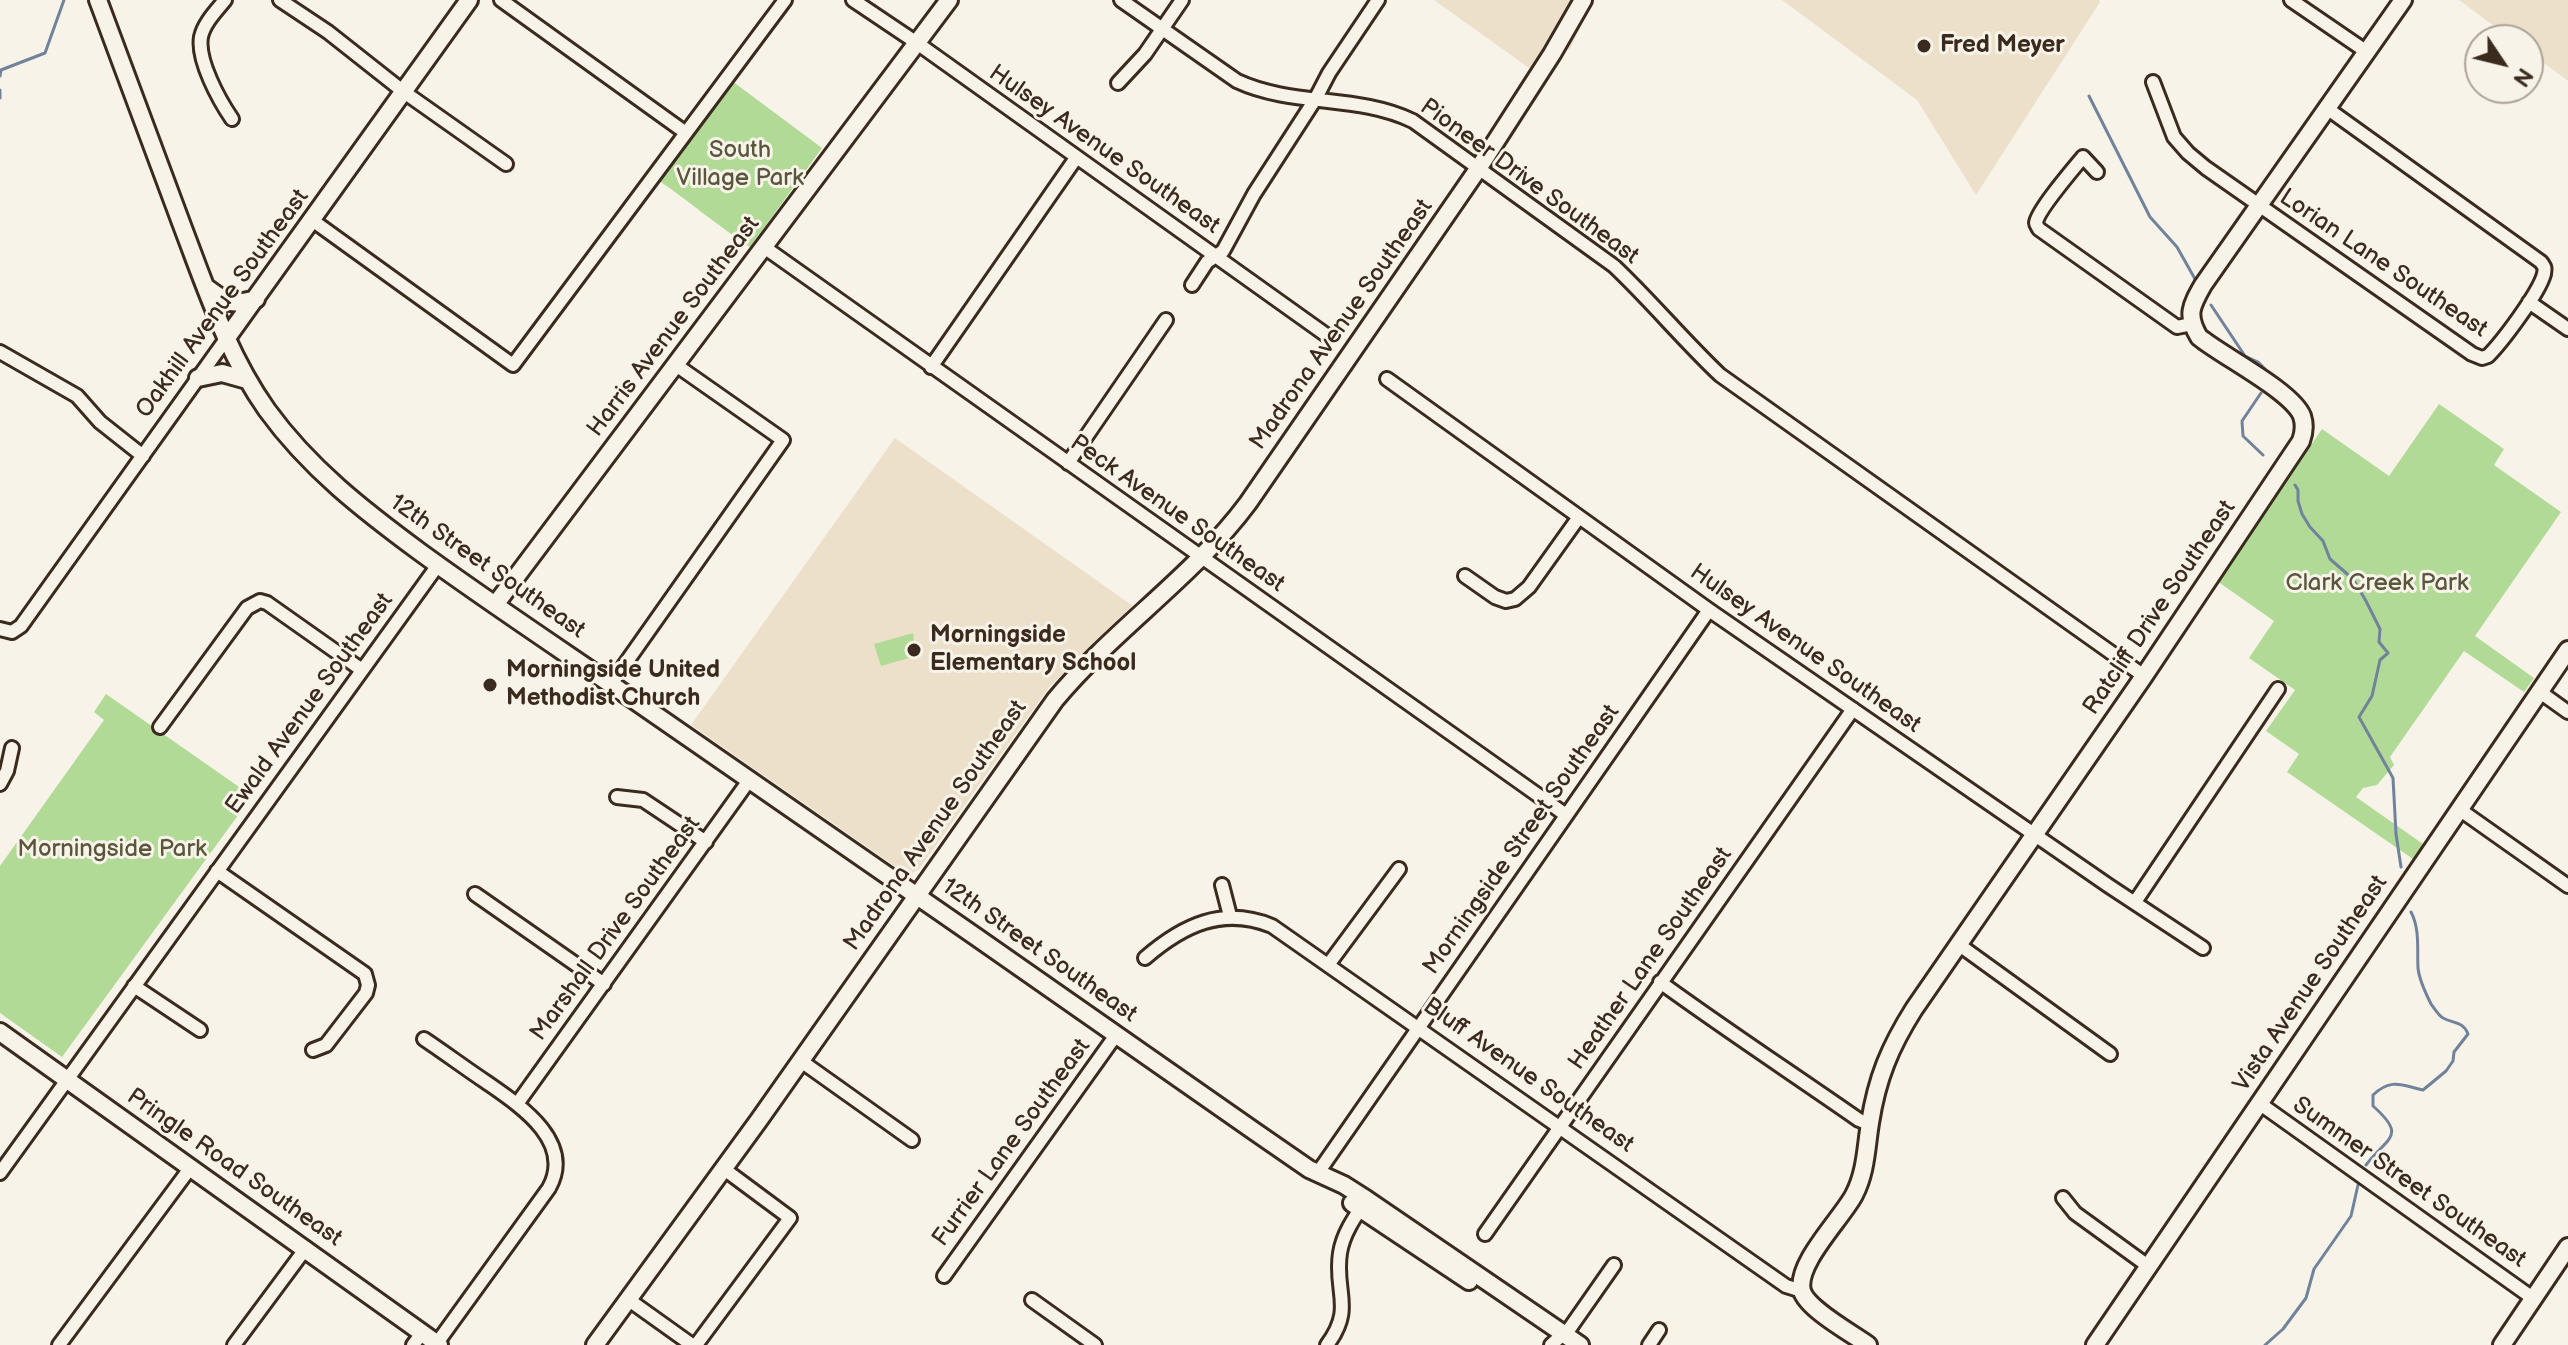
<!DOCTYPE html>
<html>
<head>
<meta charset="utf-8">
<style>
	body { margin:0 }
	#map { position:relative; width:2568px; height:1345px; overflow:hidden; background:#f7f3e8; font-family:"Balsamiq Sans",sans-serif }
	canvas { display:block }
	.north { position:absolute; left:2464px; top:24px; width:80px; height:80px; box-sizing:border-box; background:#f7f3e8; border:2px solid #aca397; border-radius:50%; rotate:125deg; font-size:22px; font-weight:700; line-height:32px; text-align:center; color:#3b2a1e }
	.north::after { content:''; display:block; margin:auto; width:28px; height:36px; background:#3b2a1e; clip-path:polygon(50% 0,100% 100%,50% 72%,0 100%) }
</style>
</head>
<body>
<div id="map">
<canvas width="2568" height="1345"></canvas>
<div class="north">N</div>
</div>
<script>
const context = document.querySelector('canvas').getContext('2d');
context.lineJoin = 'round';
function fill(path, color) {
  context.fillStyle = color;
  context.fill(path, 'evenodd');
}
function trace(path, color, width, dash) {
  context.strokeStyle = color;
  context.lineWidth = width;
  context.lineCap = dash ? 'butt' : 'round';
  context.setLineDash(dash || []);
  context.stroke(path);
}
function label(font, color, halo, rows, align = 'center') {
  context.font = font + ' "Balsamiq Sans",sans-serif';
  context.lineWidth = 6;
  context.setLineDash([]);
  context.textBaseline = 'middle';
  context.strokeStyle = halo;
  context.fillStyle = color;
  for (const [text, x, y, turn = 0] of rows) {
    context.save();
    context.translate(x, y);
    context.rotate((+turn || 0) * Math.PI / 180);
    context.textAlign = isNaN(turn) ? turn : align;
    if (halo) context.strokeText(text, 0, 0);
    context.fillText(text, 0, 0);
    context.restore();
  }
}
fill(new Path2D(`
	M1434 0H1593L1570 49 1529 68Z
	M1782 0H2099L2100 2 1976 195 1917 100Z
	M2459 0H2568V81L2528 51V40H2513Z
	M895 438 1133 606 1050 686 919 869 911 874 902 871 691 725Z`), '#ece0cb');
fill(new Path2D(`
	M732 81 822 148 750 247C718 226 690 202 658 180Z
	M2439 404 2504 449 2494 465 2561 512 2475 636 2534 678 2524 692 2464 651 2390 757 2394 765 2377 785 2363 788 2356 797 2423 844 2413 859 2287 772 2299 754 2266 731 2295 690 2249 658 2274 621 2217 581 2277 495 2275 490 2290 469 2293 471 2322 429 2389 476Z
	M913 633 916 656 881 666 874 644Z
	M106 694 252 796 62 1057 0 1013V866L104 720 94 712Z`), '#b2da97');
trace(new Path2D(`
	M0 76 1 70 45 53 64 0
	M0 90V98
	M2089 96 2150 217 2177 247 2195 279
	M2211 305 2245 356 2258 362 2265 369
	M2261 393 2242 421 2243 436 2263 455
	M2295 485 2298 490V501L2302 514 2310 527 2323 541 2330 559 2353 579 2366 601 2380 629 2379 642 2388 653 2380 660 2372 696 2359 717 2393 778 2396 834 2401 867
	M2366 1165C2387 1137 2408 1137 2373 1106V1095C2391 1078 2401 1085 2423 1090L2446 1071 2453 1061 2454 1052 2468 1034C2463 1021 2454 1024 2443 1018 2439 1016 2434 1008 2431 1004 2426 994 2419 979 2418 968 2417 949 2420 929 2411 912
	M2265 1345 2283 1329 2306 1298 2314 1269 2351 1216 2358 1185`), '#70839a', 3);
const street = new Path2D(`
	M225 0C216 11 204 23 201 37 197 60 219 100 232 119
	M280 0 328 32 404 92 506 164
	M501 0 686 133
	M853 0 917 43 1329 337
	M1121 0 1237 81C1293 107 1357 94 1413 121L1614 266C1651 301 1683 340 1720 375L2144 676
	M2291 0 2367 52
	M2153 82 2174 137 2188 153 2206 168 2472 354 2482 358 2488 356C2502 342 2539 293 2544 274 2545 267 2545 268 2541 262L2328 109
	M1118 83 1145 54 1182 0
	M2097 172 2083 157C2074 168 2037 211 2036 223 2036 225 2038 227 2039 229L2177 327 2192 324
	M312 220 513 365 785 0
	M764 247 1566 815
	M1192 285 1207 262 1223 251 1254 194 1316 98 1329 73 1378 0
	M2529 302 2568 329
	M0 352 77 396 100 422 143 456
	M931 367 1076 158
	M1387 379 1709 610 2109 886 2203 948
	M1068 463 1166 320
	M1465 576 1495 597 1506 601 1515 599 1529 587 1579 517
	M0 629 12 632 21 626 226 339
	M611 684 783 440 676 365
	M2540 692 2568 712
	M160 727 247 608 260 601 267 603 362 670
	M0 784 7 771 12 748
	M617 797 643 800 706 842
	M2459 809 2568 886
	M217 871 365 974 368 985 366 993 326 1045 313 1050
	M1222 885 1230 916
	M475 894 604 984
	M2135 902 2278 689
	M1958 944 2110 1054
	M1145 958C1183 925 1223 906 1272 926L1786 1286 1802 1291
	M1328 965 1399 869
	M1660 982C1726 1030 1793 1074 1859 1120L1869 1124
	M134 986 200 1030
	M424 1039C445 1053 465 1068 486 1082 519 1105 575 1141 549 1188L437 1343
	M801 1061 912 1140
	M2259 1103 2534 1299
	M517 1104 750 779
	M0 1173 438 565
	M1317 1174 1709 610
	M2063 1198 2075 1213 2148 1266
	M1485 1234 1853 709
	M944 1276 1116 1035
	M629 1300 692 1345
	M1032 1300 1095 1345
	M59 1345 191 1167
	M234 1345 306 1248
	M413 1345 422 1333
	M696 1345 790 1218 724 1169
	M1327 1345C1355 1308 1334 1292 1340 1253 1343 1234 1354 1218 1365 1202
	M1551 1345 1570 1328 1614 1265
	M1649 1345 1659 1330`);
const secondary = new Path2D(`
	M98 0C126 76 155 152 183 228 207 291 228 355 267 410 309 468 363 510 420 552 490 603 563 651 634 700 841 842 1048 987 1254 1131L1309 1169 1344 1185 1366 1199 1580 1345
	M207 288C227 303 231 306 256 299
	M226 339 469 0
	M198 378 222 373 247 380
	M495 605 949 0
	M0 1032 439 1345
	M1352 1203 1469 1281
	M595 1345 759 1120 1055 700C1114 629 1193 577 1248 503L1478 169 1552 54 1583 0
	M1868 1345C1853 1334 1807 1309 1802 1291 1795 1264 1842 1218 1854 1195 1866 1172 1866 1148 1870 1123 1877 1078 1890 1047 1914 1009L2144 676 2301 441C2304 433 2305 425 2302 416 2292 391 2222 356 2199 337 2186 315 2191 306 2203 285L2403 0
	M2095 1345 2568 650
	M2502 1345 2568 1247`);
trace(street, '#3b2a1e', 18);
trace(secondary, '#3b2a1e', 22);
trace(street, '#f7f3e8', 12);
trace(secondary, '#f7f3e8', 16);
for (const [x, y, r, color] of [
	[1924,46,8,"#3b2a1e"],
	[914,650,8,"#3b2a1e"],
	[490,685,8,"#3b2a1e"]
]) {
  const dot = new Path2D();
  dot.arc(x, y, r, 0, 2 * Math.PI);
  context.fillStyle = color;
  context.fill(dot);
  trace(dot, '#f7f3e8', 3);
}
label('bold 24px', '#3b2a1e', '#f7f3e8', [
	["Fred Meyer",1940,46],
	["Morningside",930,636],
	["Elementary School",930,664],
	["Morningside United",506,671],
	["Methodist Church",506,699]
], 'left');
label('24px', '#3b2a1e', '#f7f3e8', [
	["Hulsey Avenue Southeast",1104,150,35],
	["Pioneer Drive Southeast",1529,182,36],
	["Lorian Lane Southeast",2383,264,34],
	["Oakhill Avenue Southeast",223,304,-54],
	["Madrona Avenue Southeast",1342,325,-55],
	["Harris Avenue Southeast",674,327,-53],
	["Peck Avenue Southeast",1177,514,35],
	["12th Street Southeast",487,567,35],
	["Ratcliff Drive Southeast",2160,608,-56],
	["Hulsey Avenue Southeast",1805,649,35],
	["Ewald Avenue Southeast",310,704,-54],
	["Madrona Avenue Southeast",936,826,-55],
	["Morningside Street Southeast",1522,840,-55],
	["Marshall Drive Southeast",616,929,-54],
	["12th Street Southeast",1039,951,35],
	["Heather Lane Southeast",1651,959,-55],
	["Vista Avenue Southeast",2311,984,-56],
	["Bluff Avenue Southeast",1528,1076,35],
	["Furrier Lane Southeast",1012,1143,-54],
	["Pringle Road Southeast",234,1168,35],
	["Summer Street Southeast",2409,1183,35]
]);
label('24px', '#59563c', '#f7f3e8', [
	["South",740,151],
	["Village Park",740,179],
	["Clark Creek Park",2377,584],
	["Morningside Park",112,850]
]);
</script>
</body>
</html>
